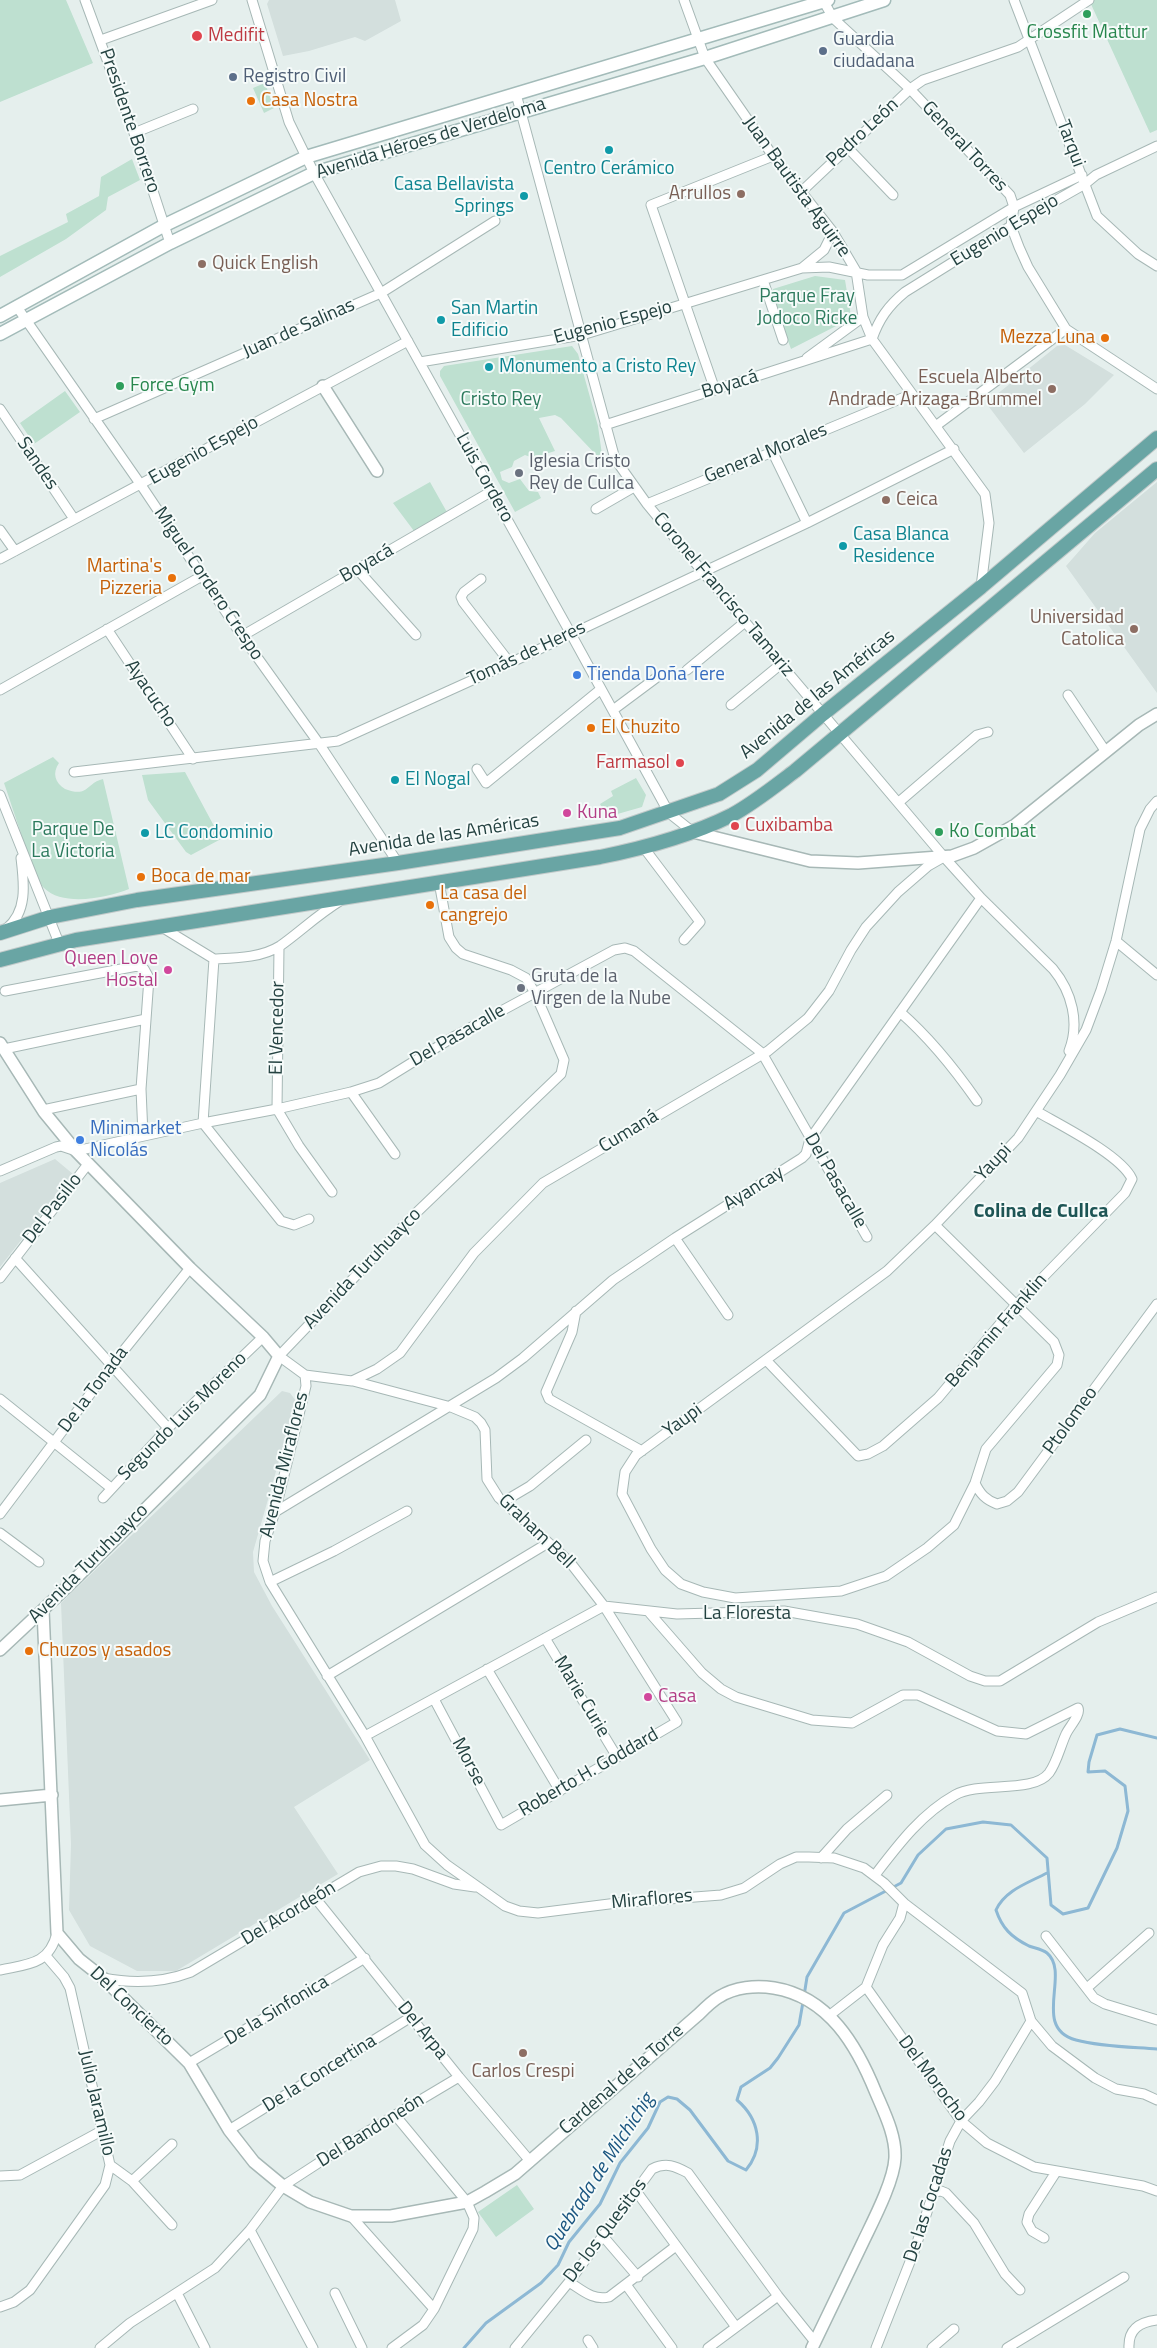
<!DOCTYPE html>
<html>
<head>
<meta charset="utf-8">
<style>
	body { margin:0 }
	canvas { display:block; background:#e5efed }
</style>
</head>
<body>
<canvas width="1157" height="2348"></canvas>
<script>
const context = document.querySelector('canvas').getContext('2d');
context.lineJoin = 'round';
function fill(path, color) {
  context.fillStyle = color;
  context.fill(path, 'evenodd');
}
function trace(path, color, width, dash) {
  context.strokeStyle = color;
  context.lineWidth = width;
  context.lineCap = dash ? 'butt' : 'round';
  context.setLineDash(dash || []);
  context.stroke(path);
}
function label(font, color, halo, rows, align = 'center') {
  context.font = font + ' "Titillium Web",sans-serif';
  context.lineWidth = 4;
  context.setLineDash([]);
  context.textBaseline = 'middle';
  context.strokeStyle = halo;
  context.fillStyle = color;
  for (const [text, x, y, turn = 0] of rows) {
    context.save();
    context.translate(x, y);
    context.rotate((+turn || 0) * Math.PI / 180);
    context.textAlign = isNaN(turn) ? turn : align;
    if (halo) context.strokeText(text, 0, 0);
    context.fillText(text, 0, 0);
    context.restore();
  }
}
fill(new Path2D(`
	M269 0H395L401 21 365 41 355 37 309 51 283 56 267 4Z
	M1065 345 1114 375 1085 404 1024 453 986 403 1057 346Z
	M1157 482V693L1066 566 1095 533Z
	M55 1159 73 1174 0 1267V1183Z
	M282 1391 290 1393 296 1401 253 1552 254 1572 272 1606 370 1760 294 1807 338 1874 176 1971H137L90 1946 69 1910 71 1844 61 1603Z`), '#d3dfdd');
fill(new Path2D(`
	M0 0H66L93 63 0 102Z
	M1093 0H1157V130L1150 133 1090 2Z
	M265 83 274 108 264 113 253 88Z
	M132 159 140 180 108 197 106 210 66 239 0 277V256L68 222 66 214 99 196 101 177Z
	M815 276 845 280 851 316 844 322 791 349 771 295 773 289Z
	M572 346 578 354 598 426 603 462 561 418 555 415 539 418 555 451 533 458 525 455 514 461 512 467 500 472 502 480 509 483 520 479 529 491 538 492 541 498 515 512 440 376V371L444 366Z
	M65 391 80 412 34 444 20 423Z
	M430 482 448 514 414 531 393 503Z
	M53 757 59 763C52 773 55 783 65 789 89 798 86 783 103 779L129 889C106 898 63 907 44 888 34 877 11 802 4 783Z
	M185 772 221 839 191 855 186 852 148 800 142 775Z
	M636 778 646 795 642 807 607 817 600 804 613 796 611 791Z
	M517 2185 534 2209 496 2237 478 2212Z`), '#bee0d0');
trace(new Path2D(`
	M1047 1873C1028 1883 1005 1890 996 1910 1002 1928 1011 1937 1029 1946 1034 1948 1042 1949 1047 1953 1071 1973 1031 2028 1076 2040 1102 2047 1131 2047 1157 2049
	M804 1996 807 1977 844 1913 901 1883 918 1855 946 1829 983 1822 1011 1825 1047 1858 1051 1905 1063 1914 1088 1908 1117 1848 1128 1811 1125 1786 1105 1771 1088 1772 1089 1762 1097 1735 1120 1729 1157 1738
	M464 2348 486 2323 541 2283 558 2265 569 2242 600 2204 620 2163 648 2128 660 2102 668 2097 677 2099 690 2110 728 2161 746 2170C765 2147 759 2119 737 2100L741 2087 770 2068 778 2058 799 2025 803 2002`), '#8db8d4', 3);
const minor = new Path2D(`
	M85 0 134 133 170 243
	M252 0 289 122 314 173 571 634 669 813 693 832
	M684 0 705 58 773 156 833 232 856 271 863 317 872 339 985 494 989 523 981 587
	M823 0 833 18 910 89 1010 195 1014 207 1011 226 1019 247 1028 267 1066 329 1157 389
	M1014 0 1097 216 1138 254 1157 266
	M101 40 212 0
	M516 94 615 459 647 504 702 571 944 857 981 898 1053 969C1072 992 1080 1023 1069 1051
	M134 133 193 109
	M848 148 893 195
	M801 192 910 89 923 80 1018 47 1089 0
	M802 268 829 267 868 275H902L1014 207 1082 175
	M763 280 783 340
	M17 307 141 485 242 636 320 745 398 863
	M807 358 863 317
	M420 362 582 335 802 268 824 250 833 232
	M715 390 651 205 773 156
	M0 409 74 519
	M94 419 381 293 495 221
	M605 425 872 339C879 319 888 306 905 292L1011 226 1085 184 1096 175 1157 146
	M937 425 1066 329
	M772 451 807 523
	M647 504 912 394
	M596 509 634 487
	M0 530 15 551
	M0 559 408 341
	M357 569 416 635
	M481 579 464 592 461 597 463 602 510 663
	M107 629 193 759
	M242 636 492 491
	M687 670 745 622
	M0 690 202 576
	M1068 695 1106 752
	M731 705 781 664
	M613 710 660 675
	M477 769 486 783 601 689
	M74 772 338 741 510 663 807 523 954 449
	M0 795 59 943
	M899 802 977 735 988 732
	M644 848 700 922 684 940
	M439 882 449 937 456 948 463 954 511 970 526 978 535 993 564 1060 561 1074 415 1214 279 1356 305 1375 306 1386 275 1512 265 1541 263 1561 270 1582 365 1736 425 1845 447 1865 505 1906 519 1911 538 1913 617 1903 721 1895 744 1888 780 1864 796 1857H809L834 1858 864 1868 884 1883 904 1903 900 1918 883 1945 866 1987 830 2015
	M160 926 214 959
	M6 929C28 912 24 883 21 858
	M1116 941 1157 975
	M279 947 277 1109 299 1146 332 1192
	M214 959 203 1123 281 1221 294 1225 309 1219
	M214 959C235 958 261 958 280 946 300 932 317 915 340 901
	M5 991 137 966 144 969 149 978 141 1089 143 1135
	M900 1012C931 1039 954 1068 977 1101
	M4 1049 146 1019
	M351 1092 395 1154
	M43 1110 141 1089
	M0 1171 56 1147 61 1146 76 1151 203 1123 277 1109 351 1092 379 1083 455 1036 614 950 625 948 634 951 762 1053 867 1237
	M935 1225 1054 1342 1059 1355 1057 1365 986 1449 975 1483 954 1525 927 1548 886 1576 841 1591 735 1598 703 1592 681 1584 665 1570 651 1549 622 1494 625 1472 636 1455 887 1271 935 1225 1018 1138 1060 1075 1086 1030 1101 990 1116 941 1140 829 1150 809 1157 801
	M675 1238 728 1315
	M15 1258 168 1428
	M0 1278 88 1164
	M576 1311 572 1332 546 1392 549 1399 642 1451
	M766 1360 858 1456 868 1454 883 1446 938 1398 1015 1306 1125 1193 1132 1179C1121 1155 1060 1125 1036 1111
	M305 1375 352 1381 377 1369 400 1353 474 1253 543 1183 768 1051 808 1018 829 991 851 950 866 927 898 892 928 866 942 858
	M353 1381 451 1407 475 1417 481 1423 485 1430 487 1479 499 1498 569 1561 604 1606 677 1722 501 1825 434 1699
	M0 1399 111 1488
	M975 1483C980 1494 986 1500 997 1504L1007 1501 1018 1492 1157 1304
	M103 1498 168 1428 263 1337
	M503 1502 530 1486 586 1440
	M275 1512 496 1378 523 1358 613 1280 675 1238 802 1158 806 1154 810 1139 981 898
	M0 1514 112 1365 190 1268
	M0 1533 39 1562
	M270 1582 334 1551 407 1511
	M648 1611 702 1673 721 1689 736 1697 812 1720 852 1723 903 1695H918L997 1731 1026 1734 1078 1708C1081 1715 1069 1727 1066 1734 1060 1747 1057 1762 1049 1773 1033 1794 979 1781 955 1795 921 1814 898 1845 875 1875
	M545 1638 617 1757
	M487 1669 560 1791
	M327 1676 548 1543
	M365 1736 604 1606 677 1614 784 1611 857 1624 908 1642 970 1676 985 1681H1000L1098 1622 1157 1597
	M821 1858 847 1829 887 1795
	M316 1899 459 2077 530 2161
	M904 1903 1022 1993 1031 2021 1052 2046 1095 2078 1116 2089 1144 2094 1157 2100
	M1046 1936 1094 1998 1105 2004 1157 2020
	M0 1970C28 1964 49 1965 57 1933
	M103 1978C134 1984 162 1983 191 1972L359 1872 381 1866H396L413 1869 454 1884 475 1887
	M866 1987 961 2121 987 2143 1034 2167 1143 2186 1157 2191
	M1087 1988 1149 1933
	M189 2063 365 1958
	M229 2130 411 2017
	M110 2165 132 2181 172 2225
	M0 2176 20 2175 103 2130
	M132 2181 172 2144
	M636 2191 736 2327
	M934 2192 941 2191 946 2193 974 2223 1005 2274 1020 2290
	M351 2216 434 2309
	M250 2230 313 2348
	M602 2235 638 2277
	M1044 2238 1032 2231 1027 2222 1029 2214 1056 2172
	M569 2282C582 2290 593 2301 609 2297L676 2246
	M627 2286 672 2348
	M177 2293 205 2348
	M335 2293 362 2348
	M0 2307 14 2302 30 2290 105 2185 110 2165 70 1988 64 1977 46 1956
	M588 2340 593 2348
	M100 2348 130 2323 215 2268 250 2230 283 2186 360 2136 459 2077
	M392 2348 423 2325 434 2309 473 2229 474 2218 467 2202 395 2115
	M515 2348 569 2282 652 2169C666 2162 675 2166 688 2173L778 2296 815 2342
	M708 2348 778 2296
	M876 2348 915 2249 950 2141 961 2121 979 2102 995 2081 1031 2021
	M932 2348 954 2329
	M1007 2348 1124 2277
	M1129 2348C1128 2329 1140 2322 1157 2320`);
const tertiary = new Path2D(`
	M323 386 377 471
	M693 832 810 861 858 863 952 856 974 848 1015 825 1139 725 1157 714
	M0 1043 44 1112 76 1151 190 1268 263 1337 279 1356 260 1395 66 1588 0 1650
	M43 1610 57 1933 79 1959 103 1978 189 2063 229 2130 254 2162 283 2186 310 2202 351 2216H391L467 2202 485 2192 515 2174 699 2014C705 2008 712 2001 719 1997 735 1987 756 1985 774 1988 829 1997 857 2046 876 2093 885 2114 896 2136 895 2158 894 2181 873 2221 863 2242 846 2278 829 2313 812 2348
	M0 1800 52 1795`);
const secondary = new Path2D(`
	M0 316 165 225 306 157 828 0
	M0 334 170 243 314 173 705 58 884 0`);
const primary = new Path2D(`
	M0 933 50 917 137 900 398 863 620 828 719 794 757 770 823 714 981 587 1157 438
	M0 960 76 940 600 857C645 848 690 836 732 815 754 803 775 786 795 771L1157 469`);
trace(minor, '#a7b8b6', 11);
trace(tertiary, '#a7b8b6', 14);
trace(secondary, '#a3bbb9', 15);
trace(primary, '#c2caca', 16);
trace(minor, '#fff', 9);
trace(tertiary, '#fff', 11);
trace(secondary, '#fff', 12);
trace(primary, '#69a5a4', 14);
for (const [x, y, r, color] of [
	[1087,14,5,"#2e9e5b"],
	[197,36,6,"#e0444e"],
	[823,51,5,"#5c6f8a"],
	[233,77,5,"#5c6f8a"],
	[251,101,5,"#e8710a"],
	[609,150,5,"#0f9aa8"],
	[741,194,5,"#8d6e63"],
	[524,196,5,"#0f9aa8"],
	[202,264,5,"#8d6e63"],
	[441,320,5,"#0f9aa8"],
	[1105,338,5,"#e8710a"],
	[489,367,5,"#0f9aa8"],
	[120,386,5,"#2e9e5b"],
	[1052,389,5,"#8d6e63"],
	[519,473,5,"#6b7280"],
	[886,500,5,"#8d6e63"],
	[843,546,5,"#0f9aa8"],
	[172,578,5,"#e8710a"],
	[1134,629,5,"#8d6e63"],
	[577,675,5,"#3f7fe0"],
	[591,728,5,"#e8710a"],
	[680,763,5,"#e0444e"],
	[395,780,5,"#0f9aa8"],
	[567,813,5,"#d1479c"],
	[735,826,5,"#e0444e"],
	[939,832,5,"#2e9e5b"],
	[145,833,5,"#0f9aa8"],
	[141,877,5,"#e8710a"],
	[430,905,5,"#e8710a"],
	[168,970,5,"#d1479c"],
	[521,988,5,"#6b7280"],
	[80,1140,5,"#3f7fe0"],
	[29,1651,5,"#e8710a"],
	[648,1697,5,"#d1479c"],
	[523,2053,5,"#8d6e63"]
]) {
  const dot = new Path2D();
  dot.arc(x, y, r, 0, 2 * Math.PI);
  context.fillStyle = color;
  context.fill(dot);
  trace(dot, '#f6fbfa', 2);
}
label('19px', '#27864d', '#f6fbfa', [
	["Crossfit Mattur",1087,33,"center"],
	["Force Gym",130,386],
	["Ko Combat",949,832]
], 'left');
label('19px', '#be3a42', '#f6fbfa', [
	["Medifit",208,36],
	["Farmasol",670,763,"right"],
	["Cuxibamba",745,826]
], 'left');
label('19px', '#4e5e75', '#f6fbfa', [
	["Guardia",833,40],
	["ciudadana",833,62],
	["Registro Civil",243,77]
], 'left');
label('19px', '#c56008', '#f6fbfa', [
	["Casa Nostra",261,101],
	["Mezza Luna",1095,338,"right"],
	["Martina's",162,567,"right"],
	["Pizzeria",162,589,"right"],
	["El Chuzito",601,728],
	["Boca de mar",151,877],
	["La casa del",440,894],
	["cangrejo",440,916],
	["Chuzos y asados",39,1651]
], 'left');
label('19px', '#244241', '#f6fbfa', [
	["Presidente Borrero",129,121,71],
	["Pedro León",863,133,-43],
	["Avenida Héroes de Verdeloma",431,139,-17],
	["Tarqui",1070,144,69],
	["General Torres",964,147,47],
	["Juan Bautista Aguirre",796,187,54],
	["Eugenio Espejo",1005,231,-31],
	["Eugenio Espejo",613,323,-15],
	["Juan de Salinas",299,329,-24],
	["Boyacá",730,385,-17],
	["Eugenio Espejo",204,451,-29],
	["General Morales",766,454,-22],
	["Sandes",37,464,56],
	["Luis Cordero",484,478,61],
	["Boyacá",367,564,-30],
	["Miguel Cordero Crespo",208,584,56],
	["Coronel Francisco Tamariz",723,595,50],
	["Tomás de Heres",527,654,-25],
	["Ayacucho",150,694,56],
	["Avenida de las Américas",818,695,-39],
	["Avenida de las Américas",444,836,-9],
	["El Vencedor",278,1028,-89],
	["Del Pasacalle",458,1036,-30],
	["Cumaná",629,1132,-31],
	["Yaupi",994,1163,-46],
	["Del Pasacalle",835,1181,60],
	["Ayancay",754,1189,-32],
	["Del Pasillo",53,1209,-52],
	["Avenida Turuhuayco",363,1269,-46],
	["Benjamin Franklin",997,1331,-49],
	["De la Tonada",94,1390,-53],
	["Segundo Luis Moreno",183,1417,-45],
	["Yaupi",683,1421,-36],
	["Ptolomeo",1071,1421,-54],
	["Avenida Miraflores",285,1465,-76],
	["Graham Bell",536,1532,44],
	["Avenida Turuhuayco",89,1564,-45],
	["La Floresta",747,1614],
	["Marie Curie",581,1697,59],
	["Morse",468,1762,62],
	["Roberto H. Goddard",589,1773,-30],
	["Miraflores",652,1900,-5],
	["Del Acordeón",289,1914,-31],
	["Del Concierto",131,2007,43],
	["De la Sinfonica",277,2011,-31],
	["Del Arpa",422,2031,51],
	["De la Concertina",320,2074,-32],
	["Del Morocho",932,2079,53],
	["Cardenal de la Torre",622,2080,-41],
	["Julio Jaramillo",96,2103,77],
	["Del Bandoneón",371,2131,-32],
	["De las Cocadas",929,2205,-72],
	["De los Quesitos",606,2231,-53]
]);
label('19px', '#0d838f', '#f6fbfa', [
	["Centro Cerámico",609,169,"center"],
	["Casa Bellavista",514,185,"right"],
	["Springs",514,207,"right"],
	["San Martin",451,309],
	["Edificio",451,331],
	["Monumento a Cristo Rey",499,367],
	["Casa Blanca",853,535],
	["Residence",853,557],
	["El Nogal",405,780],
	["LC Condominio",155,833]
], 'left');
label('19px', '#785e54', '#f6fbfa', [
	["Arrullos",731,194],
	["Quick English",212,264,"left"],
	["Escuela Alberto",1042,378],
	["Andrade Arizaga-Brummel",1042,400],
	["Ceica",896,500,"left"],
	["Universidad",1124,618],
	["Catolica",1124,640],
	["Carlos Crespi",523,2072,"center"]
], 'right');
label('19px', '#2c7a5d', '#f6fbfa', [
	["Parque Fray",807,297],
	["Jodoco Ricke",807,319],
	["Cristo Rey",501,400],
	["Parque De",73,830],
	["La Victoria",73,852]
]);
label('19px', '#5b616d', '#f6fbfa', [
	["Iglesia Cristo",529,462],
	["Rey de Cullca",529,484],
	["Gruta de la",531,977],
	["Virgen de la Nube",531,999]
], 'left');
label('19px', '#366cbe', '#f6fbfa', [
	["Tienda Doña Tere",587,675],
	["Minimarket",90,1129],
	["Nicolás",90,1151]
], 'left');
label('19px', '#b23c85', '#f6fbfa', [
	["Kuna",577,813],
	["Queen Love",158,959,"right"],
	["Hostal",158,981,"right"],
	["Casa",658,1697]
], 'left');
label('bold 20px', '#1e5555', '#f6fbfa', [
	["Colina de Cullca",1041,1212]
]);
label('italic 20px', '#1b5680', '#f6fbfa', [
	["Quebrada de Milchichig",600,2173,-57]
]);
</script>
</body>
</html>
